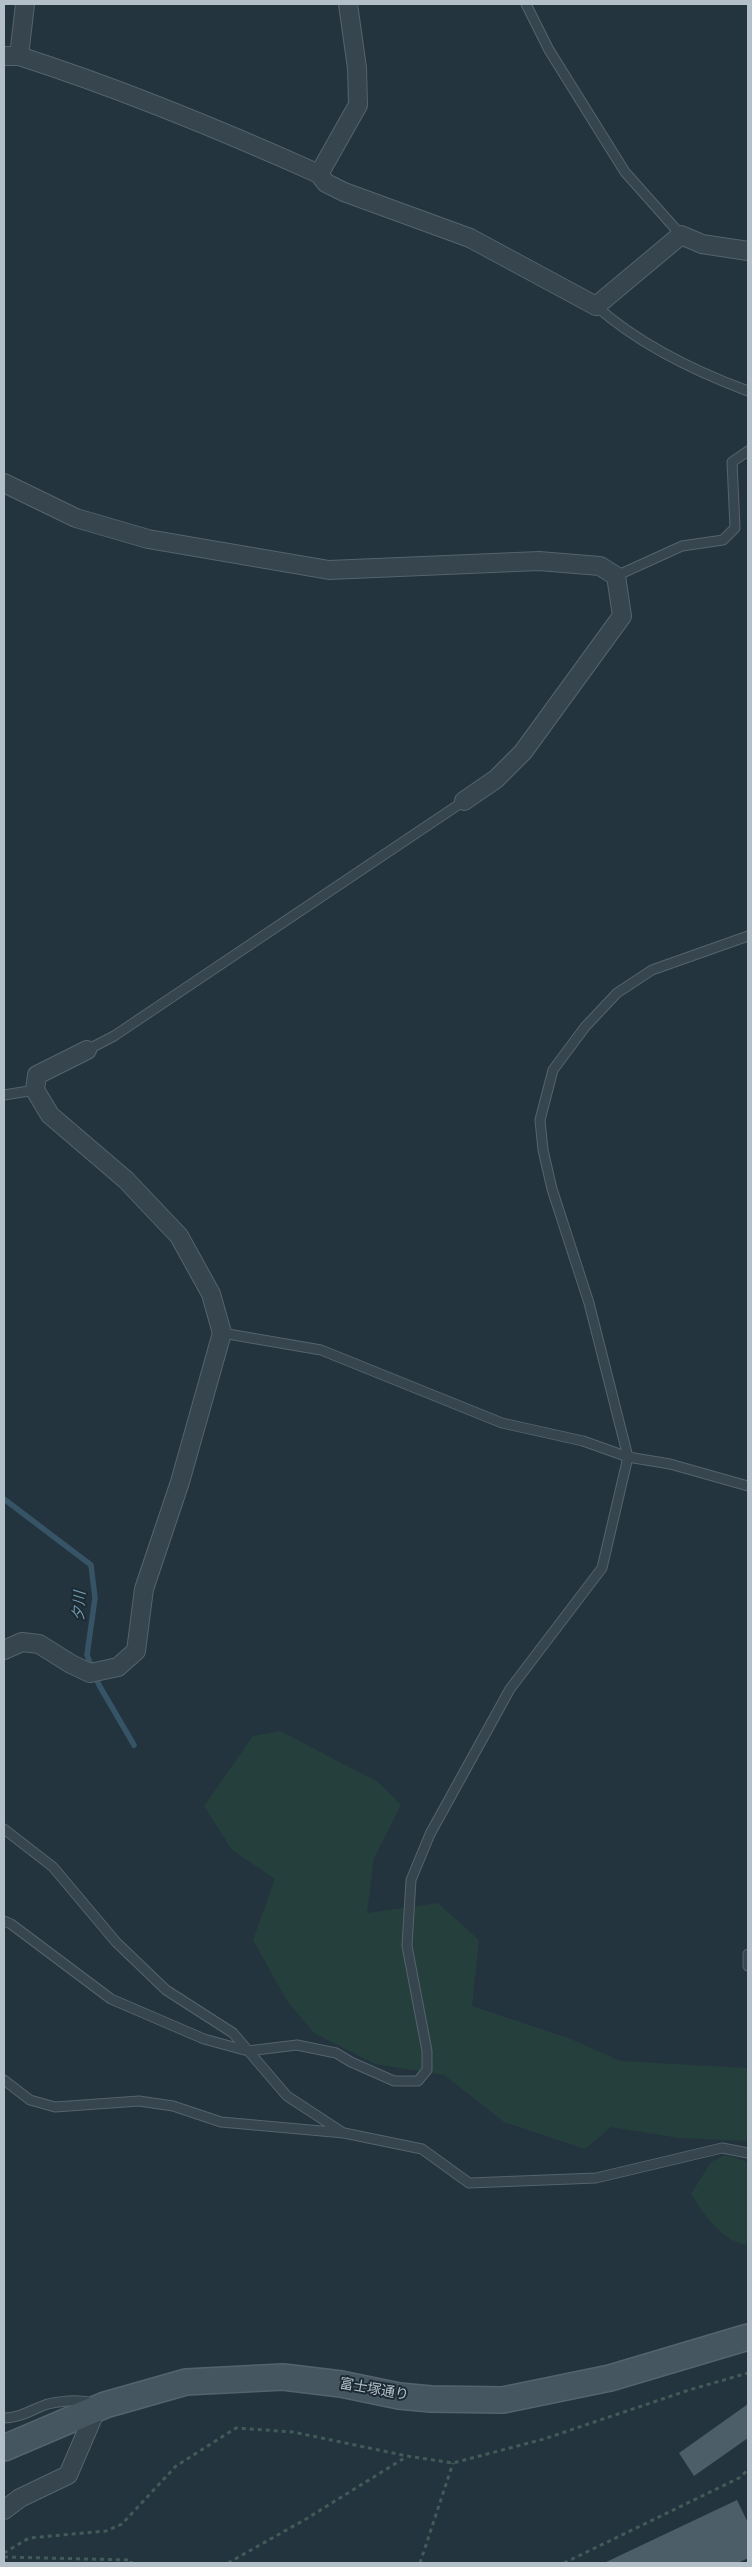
<!DOCTYPE html>
<html>
<head>
<meta charset="utf-8">
<style>
	body { margin:0 }
	#map { position:relative; width:752px; height:2567px; overflow:hidden; background:#23343e; font-family:Signika,sans-serif }
	canvas { display:block }
	.frame { position:absolute; inset:0; border:5px solid #b3c0c9; pointer-events:none }
</style>
</head>
<body>
<div id="map">
<canvas width="752" height="2567"></canvas>
<div class="frame"></div>
</div>
<script>
const context = document.querySelector('canvas').getContext('2d');
context.lineJoin = 'round';
function fill(path, color) {
  context.fillStyle = color;
  context.fill(path, 'evenodd');
}
function trace(path, color, width, dash) {
  context.strokeStyle = color;
  context.lineWidth = width;
  context.lineCap = dash ? 'butt' : 'round';
  context.setLineDash(dash || []);
  context.stroke(path);
}
function label(font, color, halo, rows, align = 'center') {
  context.font = font + ' Signika,"Noto Sans JP",sans-serif';
  context.lineWidth = 4;
  context.setLineDash([]);
  context.textBaseline = 'middle';
  context.strokeStyle = halo;
  context.fillStyle = color;
  for (const [text, x, y, turn = 0] of rows) {
    context.save();
    context.translate(x, y);
    context.rotate((+turn || 0) * Math.PI / 180);
    context.textAlign = isNaN(turn) ? turn : align;
    if (halo) context.strokeText(text, 0, 0);
    context.fillText(text, 0, 0);
    context.restore();
  }
}
fill(new Path2D(`
	M280 1731 378 1782 401 1805 374 1858 367 1913 438 1903 479 1940 472 2006 571 2039 620 2061 748 2068V2141L679 2138 611 2127 585 2149 504 2122 444 2075 375 2064 314 2033 287 2001 253 1940 275 1879 232 1850 204 1806 253 1736Z
	M725 2155 748 2162V2245C721 2242 705 2215 691 2194L711 2162Z`), '#253f3c');
trace(new Path2D(`
	M4 1499 91 1565 95 1598 87 1655 99 1685 134 1745`), '#365465', 5.5);
fill(new Path2D(`
	M748 2404V2438L694 2476 679 2453Z
	M737 2500 748 2523V2558L738 2563H604Z`), '#4c5f69');
const lane = new Path2D(`
	M526 4 549 50 625 172 681 235
	M596 306C640 345 694 371 748 391
	M616 576 682 546 723 540 735 528 732 462 748 451
	M87 1050 114 1036 464 801
	M4 1095 35 1090
	M222 1333 321 1350 502 1423 583 1441 628 1457 670 1464 748 1486
	M4 1829 53 1867 116 1942 166 1990 233 2033 287 2096 342 2132
	M4 1921 11 1924 111 1999 204 2039 248 2051 297 2045 336 2053 351 2062 394 2081H418L427 2070V2051L407 1946 411 1880 430 1834 510 1689 602 1568 628 1457 589 1303 552 1189 543 1150 540 1120 553 1070 585 1027 617 993 652 970 748 936
	M748 1954V1966
	M4 2080 30 2100 55 2107 139 2101 173 2106 221 2122 344 2133 422 2149 469 2183 596 2178 722 2148 748 2153
	M4 2418C21 2418 32 2409 48 2404 65 2400 79 2399 95 2403`);
const street = new Path2D(`
	M25 4 19 56C122 89 221 130 319 174L326 183 344 192 470 238 596 306 681 235 702 244 748 251
	M4 56H19
	M319 174 358 105 357 68 348 4
	M4 483 76 518 148 539 329 570 539 561 600 566 616 576 622 616 523 752 496 779 464 801
	M4 1650 22 1642 39 1644 71 1664 90 1673 118 1667 136 1651 144 1589 180 1482 222 1333 211 1294 179 1236 126 1180 50 1115 35 1090 37 1075 87 1050
	M4 2510 20 2498 68 2475 96 2410`);
const secondary = new Path2D(`
	M4 2448 105 2405 186 2382 283 2377 341 2384 399 2396 431 2399 503 2400 610 2378 748 2337`);
trace(lane, '#55636c', 11);
trace(street, '#55636c', 20);
trace(secondary, '#55636c', 28);
trace(new Path2D(`
	M4 2553 29 2538 106 2531 122 2524 176 2466 236 2428 293 2432 407 2456 453 2463 544 2439 689 2390 748 2373
	M4 2557 131 2560V2563
	M228 2563 306 2519 406 2457
	M420 2563 453 2463
	M564 2563 739 2478 748 2470`), '#435b58', 3, [4, 4]);
trace(lane, '#37464e', 9);
trace(street, '#37464e', 18);
trace(secondary, '#455661', 25);
label('14px', '#b3c0c9', '#1c2a33', [
	["富士塚通り",374,2390,10]
]);
label('italic 15px', '#7298ad', '#1c2a33', [
	["夕川",80,1606,-87]
]);
</script>
</body>
</html>
